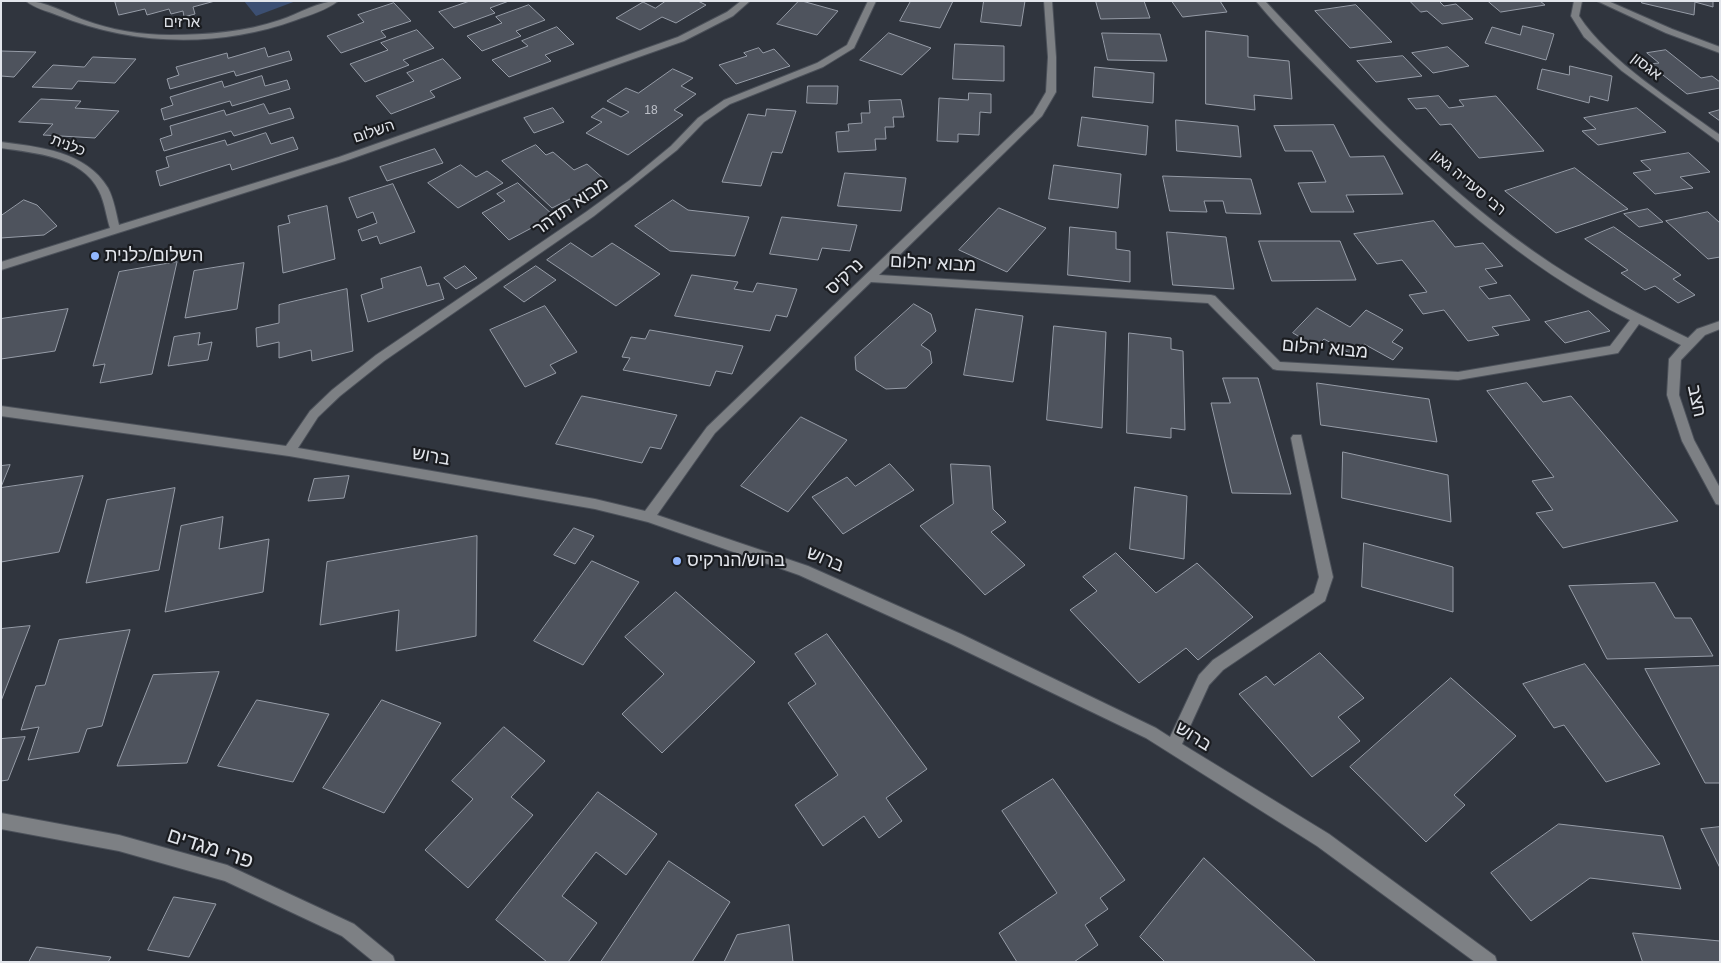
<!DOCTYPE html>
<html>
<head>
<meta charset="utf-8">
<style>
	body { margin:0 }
	#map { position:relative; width:1721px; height:963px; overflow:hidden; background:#30353e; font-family:Helvetica,sans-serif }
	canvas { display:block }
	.frame { position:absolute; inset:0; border:2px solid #e2e5eb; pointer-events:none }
</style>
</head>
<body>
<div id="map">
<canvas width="1721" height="963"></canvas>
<div class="frame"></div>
</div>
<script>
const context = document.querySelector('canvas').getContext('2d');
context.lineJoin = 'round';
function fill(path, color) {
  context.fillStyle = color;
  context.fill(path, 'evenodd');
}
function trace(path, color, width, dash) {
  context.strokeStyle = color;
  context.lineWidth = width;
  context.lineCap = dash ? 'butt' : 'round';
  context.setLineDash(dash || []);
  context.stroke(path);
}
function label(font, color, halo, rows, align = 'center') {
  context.font = font + ' Helvetica,Heebo,sans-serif';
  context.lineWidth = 4.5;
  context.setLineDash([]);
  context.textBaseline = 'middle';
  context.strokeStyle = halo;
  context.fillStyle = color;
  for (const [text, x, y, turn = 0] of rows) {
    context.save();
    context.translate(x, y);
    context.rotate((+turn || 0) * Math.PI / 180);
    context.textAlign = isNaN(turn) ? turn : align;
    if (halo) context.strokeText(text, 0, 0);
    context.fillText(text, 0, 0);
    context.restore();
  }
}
fill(new Path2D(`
	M244 1H296L256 16Z`), '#3c4f72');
const building = new Path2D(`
	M115 1H215L193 7 195 14 184 17 183 11 171 14 169 9 147 15 145 9 119 15Z
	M470 1H509L490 8 495 13 454 28 439 12Z
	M666 1H698L706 5 676 23 662 17 640 30 616 18 643 2 655 8Z
	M799 1H802L838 11 817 35 777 24Z
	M911 1H953L940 28 900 21Z
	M984 1H1025L1021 26 981 22Z
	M1096 1H1144L1150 18 1101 19Z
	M1172 1H1220L1227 12 1183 17Z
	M1410 1H1439L1444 6 1456 4 1473 19 1442 24 1427 11 1421 12Z
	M1488 1H1540L1545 5 1501 12Z
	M1642 1H1713V7L1695 2 1694 15 1642 3Z
	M394 3 411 21 381 31 386 37 341 53 327 36 364 22 358 15Z
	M529 5 545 20 516 31 521 36 482 51 467 36 502 23 496 17Z
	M1356 5 1392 42 1350 48 1315 11Z
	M1523 26 1554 34 1546 60 1485 43 1492 27 1520 35Z
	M557 27 574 44 545 55 551 61 509 77 492 60 528 46 522 41Z
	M417 30 434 48 403 60 409 65 365 82 350 64 388 50 381 43Z
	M1206 31 1248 36V57L1289 61 1292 99 1254 95 1255 110 1206 104Z
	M889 33 931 48 902 75 860 60Z
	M1102 33 1160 34 1167 61 1108 60Z
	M955 44 1004 46V81L953 79Z
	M1448 47 1469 66 1433 73 1412 53Z
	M265 48 268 57 289 51 292 60 236 76 234 71 170 89 167 79 179 75 176 67 227 53 228 58Z
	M759 48 763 53 774 49 790 66 736 84 719 65 747 56 744 53Z
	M1666 50 1701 78 1712 76 1720 82V88L1687 94 1649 64 1659 63 1647 53Z
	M1 51 36 52 14 77 1 76Z
	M1403 56 1422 76 1376 82 1357 61Z
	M93 57 136 59 115 83 78 81 72 89 32 87 53 65 84 67Z
	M443 59 461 78 430 91 435 97 391 114 376 96 414 81 407 73Z
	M1570 66 1612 76 1608 101 1590 96 1589 103 1537 89 1542 69 1569 75Z
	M1095 67 1154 73 1153 103 1093 97Z
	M673 69 693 78 681 86 696 94 674 110 683 115 628 155 586 133 602 122 591 117 603 108 621 117 629 112 607 101 626 88 638 93Z
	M262 76 265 86 287 80 290 89 232 106 230 101 164 120 161 109 173 105 170 97 222 81 224 87Z
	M808 86H838L837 104 807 103Z
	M969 93 991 94V113L980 112 979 135 958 134V142L937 141 939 98 968 100Z
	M1439 96 1449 108 1464 106 1459 100 1496 96 1544 151 1479 158 1451 124 1440 125 1426 108 1416 109 1408 99Z
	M41 99 81 101 75 108 119 111 95 138 43 135 53 124 19 122Z
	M901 100 904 117H893L894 127H885L886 139H875L876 150 838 152 836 132 849 131 848 124 862 123 861 113H870L869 101Z
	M264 104 269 114 290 108 294 118 234 136 231 131 164 151 160 139 172 135 170 126 224 110 226 115Z
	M553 108 564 122 534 133 524 118Z
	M1637 108 1666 132 1598 145 1582 131 1596 129 1584 118Z
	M767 109 796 111 782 153 772 152 761 186 722 182 748 114 765 116Z
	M1720 110V121L1709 113Z
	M1082 117 1148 126 1146 155 1078 146Z
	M1176 120 1238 126 1241 157 1177 151Z
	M1334 125 1350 157 1384 156 1403 194 1346 195 1354 212H1311L1298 183 1326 182 1312 151H1285L1274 126Z
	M266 133 271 144 293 137 298 149 232 170 230 164 160 186 156 171 169 167 166 157 225 140 227 145Z
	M536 145 546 155 553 152 574 170 587 164 606 181 552 208 502 161Z
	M435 149 443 163 387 181 380 167Z
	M1689 153 1710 172 1680 177 1693 188 1655 194 1633 173 1651 170 1641 161Z
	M461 165 476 177 487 171 503 183 458 208 428 183Z
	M1054 165 1121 174 1118 208 1049 199Z
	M1575 168 1628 209 1556 233 1505 191Z
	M845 173 906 178 901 211 838 206Z
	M1163 176 1251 179 1261 214 1226 213 1223 201H1204L1207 212 1170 211Z
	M518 183 554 216 509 240 482 213 505 201 497 194Z
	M393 184 415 232 380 244 377 236 362 241 358 230 377 223 373 212 357 218 349 198Z
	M24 200 37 205 57 226 44 235 1 238V216Z
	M673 200 688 210 749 217 735 256 670 251 635 226Z
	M327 206 335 259 283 273 278 226 290 223 288 216Z
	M999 208 1046 228 1007 272 959 250Z
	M1648 209 1663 222 1639 227 1624 214Z
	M1708 212 1720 223V257L1708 259 1666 221Z
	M782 217 857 225 850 251 822 248 818 260 770 254Z
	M1434 221 1455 247 1483 243 1503 266 1485 269 1497 283 1479 287 1489 299 1510 295 1530 320 1492 327 1499 335 1468 341 1444 310 1423 314 1409 295 1427 292 1402 260 1377 264 1354 234Z
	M1070 227 1116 232V249L1130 251V282L1068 275Z
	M1614 227 1681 275 1673 279 1695 295 1678 303 1655 286 1645 290 1621 273 1628 270 1585 239Z
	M1167 232 1226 237 1234 289 1173 285Z
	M1259 241H1340L1356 280 1272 281Z
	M571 243 592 257 612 243 660 274 616 306 547 260Z
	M177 262 152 374 100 383 105 364 93 366 119 272Z
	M244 263 237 309 185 318 194 271Z
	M465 266 477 278 456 289 444 278Z
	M536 266 556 280 524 302 504 287Z
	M421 267 427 286 439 283 444 299 368 322 361 295 383 288 381 279Z
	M692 275 738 282 734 289 753 292 757 283 797 289 787 317 776 315 770 331 675 316Z
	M347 289 353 351 312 361 311 350 279 358V342L257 347 256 328 279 323V305Z
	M914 304 931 314 936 331 921 345 930 351 932 363 906 388 886 389 856 370 855 357Z
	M545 306 577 352 550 365 556 373 525 387 490 330Z
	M1317 308 1350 327 1366 310 1403 330 1392 342 1403 348 1393 360 1364 344 1353 355 1324 339 1316 347 1293 333Z
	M68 309 55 351 1 359V319Z
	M976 309 1023 316 1013 382 964 375Z
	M1589 311 1610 331 1565 343 1545 322Z
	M1054 326 1106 332 1102 428 1047 420Z
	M650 330 743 346 732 374 716 371 710 386 623 370 630 358 622 357 631 337 645 339Z
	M200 333 198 345 212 342 208 360 168 366 174 337Z
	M1129 333 1171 338V349L1183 351 1185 430 1171 428V438L1127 433Z
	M1223 378H1258L1291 494 1232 493 1211 403H1230Z
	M1317 383 1429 399 1437 442 1321 425Z
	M1527 383 1543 402 1571 396 1678 521 1563 548 1536 513 1553 510 1532 481 1554 477 1487 391Z
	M582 396 677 415 661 449 650 447 642 463 556 444Z
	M801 417 847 440 788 512 741 486Z
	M1343 452 1448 475 1451 522 1342 498Z
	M890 464 914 490 843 534 812 497 847 477 855 486Z
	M951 464 990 466 993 509 1006 522 991 532 1025 565 985 595 920 526 953 504Z
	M10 465 1 487V466Z
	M83 476 59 552 1 562V488Z
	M349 476 344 498 308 501 314 479Z
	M1135 487 1187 496 1184 559 1130 549Z
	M175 488 159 570 86 583 107 500Z
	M223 517 219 549 269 539 263 592 165 612 181 526Z
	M574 528 594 536 575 564 554 555Z
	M477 536 476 636 396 651 399 610 320 625 327 562Z
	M1364 543 1453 567V612L1362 587Z
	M1116 553 1156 593 1197 563 1253 617 1198 660 1186 648 1139 683 1070 610 1097 591 1083 577Z
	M592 561 639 582 583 665 534 641Z
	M1655 583 1675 618H1691L1713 656 1607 659 1569 586Z
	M676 592 755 662 662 753 622 714 664 674 625 637Z
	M30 626 1 701V629Z
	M130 630 102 726 87 729 79 752 28 760 39 727 21 730 36 686 45 685 59 640Z
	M827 634 927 769 886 798 902 821 879 838 864 816 823 846 795 805 838 775 788 703 816 684 795 654Z
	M1320 653 1364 698 1338 717 1360 741 1312 777 1239 694 1266 676 1274 685Z
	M1585 664 1660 764 1606 782 1564 725 1554 728 1523 684Z
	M1720 666V783H1705L1645 669Z
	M219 672 187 763 117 766 153 675Z
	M1451 678 1516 736 1454 795 1465 805 1426 842 1350 767Z
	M257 700 329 714 293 782 218 766Z
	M382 700 441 723 384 813 323 788Z
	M504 727 545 761 511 797 533 815 468 888 425 850 473 799 452 781Z
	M25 737 8 780 1 781V739Z
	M1053 779 1125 880 1100 898 1108 909 1085 925 1098 945 1074 962H1017L999 933 1057 893 1002 811Z
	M598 792 657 834 626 875 596 852 562 896 597 923 568 962H547L496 920Z
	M1559 824 1663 836 1681 889 1590 878 1531 921 1491 873Z
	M1720 827V868L1701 829Z
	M1204 858 1316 962H1165L1140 937Z
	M669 861 730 902 692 962H601Z
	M174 897 216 904 189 957 148 950Z
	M789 925 793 962H724L737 935Z
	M1633 933 1720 941V962H1643Z
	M37 947 111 957 108 962H29Z`);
fill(building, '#4e535d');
trace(building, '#969ca7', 1);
const minor = new Path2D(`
	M26 1C46 1 65 13 84 20 111 30 141 35 170 35 207 35 245 32 280 20 299 14 318 1 338 1 327 10 310 15 296 20 218 48 134 46 57 15 47 11 34 8 26 1Z
	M741 1H750L733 16 684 41 345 161 1 270V262L110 228C106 216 105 203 99 191 82 156 35 153 1 148V142C39 147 86 151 108 188 114 199 116 213 119 225L339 157 678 37 727 12Z
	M868 1H876L854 48 823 67 730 104 704 122 677 150 594 216 384 361 340 396 318 417 298 448 595 499 645 511 707 427 1033 114 1046 92 1048 57 1044 1H1052L1056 57V92L1042 116 879 275 1211 295 1215 296 1280 362 1458 372 1610 346 1630 320C1520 266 1430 181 1345 95 1315 64 1283 34 1256 1H1265C1354 95 1444 192 1552 264 1596 293 1641 315 1688 338L1697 329 1720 321V329L1705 335 1681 360 1679 395 1694 440 1720 488V505L1716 504 1682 441 1667 395 1669 359 1681 345 1639 324 1618 353 1458 380 1277 370 1273 369 1208 303 871 282 715 433 657 515 808 566 961 634 1156 728 1170 737 1199 675 1213 660 1314 593 1319 577 1291 438 1293 435H1301L1333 577 1325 601 1223 670 1209 685 1182 744 1329 834 1495 956 1497 962H1475L1317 846 1146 738 951 644 799 575 648 522 595 509 289 456 1 416V406L286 446 310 411 332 390 376 355 586 212 630 180 671 146 698 118 724 100 817 63 847 45Z
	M1574 1H1582L1579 16C1608 61 1676 103 1720 135V143L1622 71 1584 37 1571 16Z
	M1597 1H1608L1672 29 1720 47V53L1666 33Z
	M1 813 119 835 227 865 354 924 393 956 395 962H374L342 936 225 881 119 851 1 829Z`);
trace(minor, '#4c515a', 2);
fill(minor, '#7d8084');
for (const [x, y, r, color] of [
	[95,256,5,"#92b7fd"],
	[677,561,5,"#92b7fd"]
]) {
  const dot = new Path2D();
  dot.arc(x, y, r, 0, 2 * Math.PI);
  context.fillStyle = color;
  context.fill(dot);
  trace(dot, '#1a1c20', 2);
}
label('12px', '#bdc0c8', null, [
	["18",651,111]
]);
label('15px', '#e2e5eb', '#1a1c20', [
	["ארזים",182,23],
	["אגסון",1646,67,38],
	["השלום",374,132,-19],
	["כלנית",68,146,21],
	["רבי סעדיה גאון",1468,183,40]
]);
label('18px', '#e2e5eb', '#1a1c20', [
	["מבוא תדהר",571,207,-35],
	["מבוא יהלום",933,264,3],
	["נרקיס",845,277,-43],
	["מבוא יהלום",1325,349,5],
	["חצב",1696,401,78],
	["ברוש",431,457,10],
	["ברוש",825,560,23],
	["ברוש",1193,737,32]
]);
label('18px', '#e2e5eb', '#1a1c20', [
	["השלום/כלנית",105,256],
	["ברוש/הנרקיס",687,561]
], 'left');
label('21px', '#e2e5eb', '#1a1c20', [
	["פרי מגדים",210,849,18]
]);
</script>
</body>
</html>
